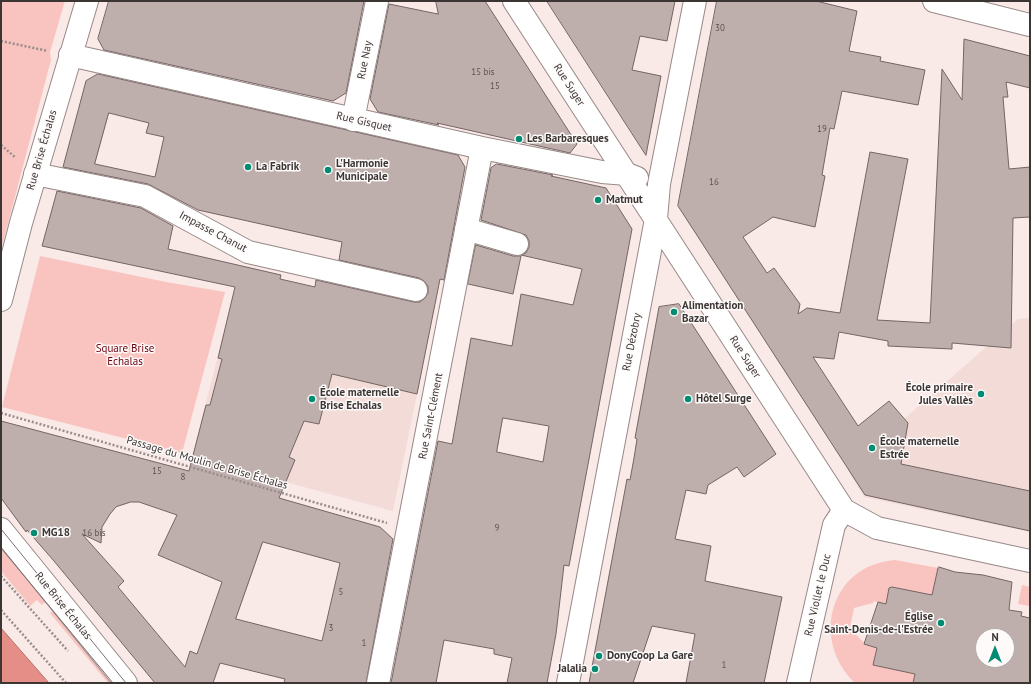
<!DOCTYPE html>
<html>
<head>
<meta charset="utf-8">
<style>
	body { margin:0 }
	#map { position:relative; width:1031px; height:684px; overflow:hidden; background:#f9e9e7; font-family:"PT Sans",sans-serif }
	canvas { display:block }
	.frame { position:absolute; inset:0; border:2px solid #3b3534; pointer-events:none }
	.north { position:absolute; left:975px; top:628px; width:40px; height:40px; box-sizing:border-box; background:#fdfaf9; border:1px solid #afabaa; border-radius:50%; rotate:0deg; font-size:11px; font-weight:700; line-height:16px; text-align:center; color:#3b3534 }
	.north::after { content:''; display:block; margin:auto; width:14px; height:18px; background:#008b72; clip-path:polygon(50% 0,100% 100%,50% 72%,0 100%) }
</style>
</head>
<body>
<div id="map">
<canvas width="1031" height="684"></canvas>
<div class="frame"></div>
<div class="north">N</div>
</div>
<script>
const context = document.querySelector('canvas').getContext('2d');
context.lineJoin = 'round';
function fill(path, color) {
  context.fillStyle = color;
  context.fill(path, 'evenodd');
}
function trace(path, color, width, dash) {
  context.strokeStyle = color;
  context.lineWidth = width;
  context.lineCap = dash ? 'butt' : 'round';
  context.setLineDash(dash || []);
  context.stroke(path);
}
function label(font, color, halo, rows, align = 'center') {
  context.font = font + ' "PT Sans",sans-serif';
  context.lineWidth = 3;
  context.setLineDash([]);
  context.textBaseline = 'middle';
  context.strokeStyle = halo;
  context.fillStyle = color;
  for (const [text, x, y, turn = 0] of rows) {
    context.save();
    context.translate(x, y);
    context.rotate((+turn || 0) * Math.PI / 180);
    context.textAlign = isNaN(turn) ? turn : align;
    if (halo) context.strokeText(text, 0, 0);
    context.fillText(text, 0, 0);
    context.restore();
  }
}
fill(new Path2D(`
	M235 289 417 394 393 511 192 457Z
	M1030 318V532L864 497 847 469 1018 319Z`), '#f3dbd8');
fill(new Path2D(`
	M1 1H65L50 52 51 60 1 250Z
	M40 256 166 282 225 292 182 453 2 407Z
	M1 540 49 598 42 605 37 600 30 606 1 571Z
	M895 560 938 568 933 597 886 605 874 601 873 603 854 608 850 628 865 644 878 646 874 662 894 669 916 673 914 683H855C810 640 830 565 895 560Z
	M1022 585 1030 587V606L1018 604Z
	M58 607 121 683H108L50 613Z`), '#f9c4bf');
const water = new Path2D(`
	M1 628 49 683H1Z`);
fill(water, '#e58d87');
trace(water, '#b2736e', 1);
const building = new Path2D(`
	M109 1H364L346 93 333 101 104 50 98 39Z
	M436 1H485L577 144 570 153 437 123 439 125 378 112 370 99 389 4 438 14Z
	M547 1H675L667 41 640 36 632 70 661 76 646 155Z
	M717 1H816L857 11 849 51 881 57 880 61 925 70 918 105 842 91 834 129 830 128 822 175 825 176 815 227 773 217 743 237 767 273 774 268 800 304 798 314 807 308 840 313 870 152 908 159 877 320 930 323 942 69 962 100 964 39 1030 56V88L1006 82 1008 97H1003L1009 169 1030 167V217L1013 218 1011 348 952 343V349L888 346V341L839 332 834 359 813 357 858 426 889 401 908 423 901 464 1030 491V531L865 495 678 206Z
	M98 74 458 155 465 167 444 280 440 279 417 394 332 374 319 424 304 421 289 457 295 460 279 498 380 527 393 539 366 683H284L285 679 220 663 213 683H155L54 561 27 530 26 532 1 498V421L189 471 206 405H210L222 359 218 358 235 287 42 246 57 191 141 208 173 226 168 249 281 275 280 279 315 287 316 280 414 302H420L425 298 428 293V286L424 281 419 278 339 260 342 242 198 210 148 184 63 167 86 81ZM109 113 149 123 146 133 164 137 155 177 95 164ZM131 502H139L177 515 158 555 222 582 197 654 190 651 185 667 118 587 124 581 82 534 101 543 102 527 110 514 116 507ZM263 542 340 563 322 641 236 619Z
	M497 164 553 175 551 176 606 188 632 229 569 566 564 565 556 634 547 683H507L512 658 494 654V649L444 640 436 683H391L438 441 452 444 471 338 512 346 521 294 573 305 582 269 521 255 526 253 529 247V241L526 235 481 220 491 168ZM503 418 549 426 543 462 497 452Z
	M476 245 513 256H521L513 294 468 284Z
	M679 304 776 454 744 477 737 467 708 485 706 494 686 490 675 539 711 546 705 581 782 597 764 683H686L695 634 652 626 633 683H589L627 479 630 480 634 458 637 439 635 438 659 307Z
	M939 567 955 572 983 575 1012 582 1009 610 1022 612 1021 616 1030 618V683H913L915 674 873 665 877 648 864 644 878 602 886 604 889 588 892 587 932 595 938 568ZM983 636H1007V660H983Z`);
fill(building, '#beafad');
trace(building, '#736563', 1);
const street = new Path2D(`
	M514 1 844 510 877 528 1030 561
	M934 1 1030 25
	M70 55 482 148 602 172 627 174 637 178
	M353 120 377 1
	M35 174 145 196 248 252 416 290
	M466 229 517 244
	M1 300 21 223 87 1
	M1 529 126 683
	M378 683 482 148
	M568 683 656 219 659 184 695 1
	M798 683 834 525 844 510`);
trace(street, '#988988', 24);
trace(new Path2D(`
	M1 41 48 51
	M1 145 16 158
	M1 413 387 523
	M1 576 68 651
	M1 610 66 683`), '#988d8b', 2.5, [2, 2]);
trace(street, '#fff', 22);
trace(new Path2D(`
	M1 529 126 683
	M1 548 113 683`), '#7a7170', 1);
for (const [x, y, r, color] of [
	[519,139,4,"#008b72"],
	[248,167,4,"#008b72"],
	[328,170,4,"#008b72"],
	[598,200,4,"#008b72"],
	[674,312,4,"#008b72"],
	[981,394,4,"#008b72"],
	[312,399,4,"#008b72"],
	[688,399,4,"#008b72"],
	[872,448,4,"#008b72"],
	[34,533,4,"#008b72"],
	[941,623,4,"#008b72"],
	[599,656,4,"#008b72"],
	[595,669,4,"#008b72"]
]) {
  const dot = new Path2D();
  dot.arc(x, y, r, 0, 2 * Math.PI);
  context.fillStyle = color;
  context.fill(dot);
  trace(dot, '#fdfaf9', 1.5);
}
label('9px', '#5c5452', null, [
	["30",720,28],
	["15 bis",483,72],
	["15",495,86],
	["19",822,129],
	["16",714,182],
	["15",157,471],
	["8",183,477],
	["9",497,528],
	["16 bis",94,533],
	["5",341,592],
	["3",331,628],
	["1",364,643],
	["1",724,665]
]);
label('11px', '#3b3534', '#fdfaf9', [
	["Rue Nay",365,60,-79],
	["Rue Suger",569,85,57],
	["Rue Gisquet",364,122,13],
	["Rue Brise Échalas",42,150,-74],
	["Impasse Chanut",213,232,28],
	["Rue Dézobry",632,342,-79],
	["Rue Suger",745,357,57],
	["Rue Saint-Clément",431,416,-79],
	["Passage du Moulin de Brise Échalas",207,463,16],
	["Rue Viollet le Duc",818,595,-77],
	["Rue Brise Échalas",63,606,51]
]);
label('bold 11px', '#3b3534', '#fdfaf9', [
	["Les Barbaresques",527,139],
	["L'Harmonie",336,164],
	["Municipale",336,177],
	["La Fabrik",256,167],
	["Matmut",606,200],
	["Alimentation",682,306],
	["Bazar",682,319],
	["École primaire",973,388,"right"],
	["Jules Vallès",973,401,"right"],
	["École maternelle",320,393],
	["Brise Echalas",320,406],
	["Hôtel Surge",696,399],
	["École maternelle",880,442],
	["Estrée",880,455],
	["MG18",42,533],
	["Église",933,617,"right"],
	["Saint-Denis-de-l'Estrée",933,630,"right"],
	["DonyCoop La Gare",607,656],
	["Jalalia",587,669,"right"]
], 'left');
label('11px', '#6d000d', '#fdfaf9', [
	["Square Brise",125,349],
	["Echalas",125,362]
]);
</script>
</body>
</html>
